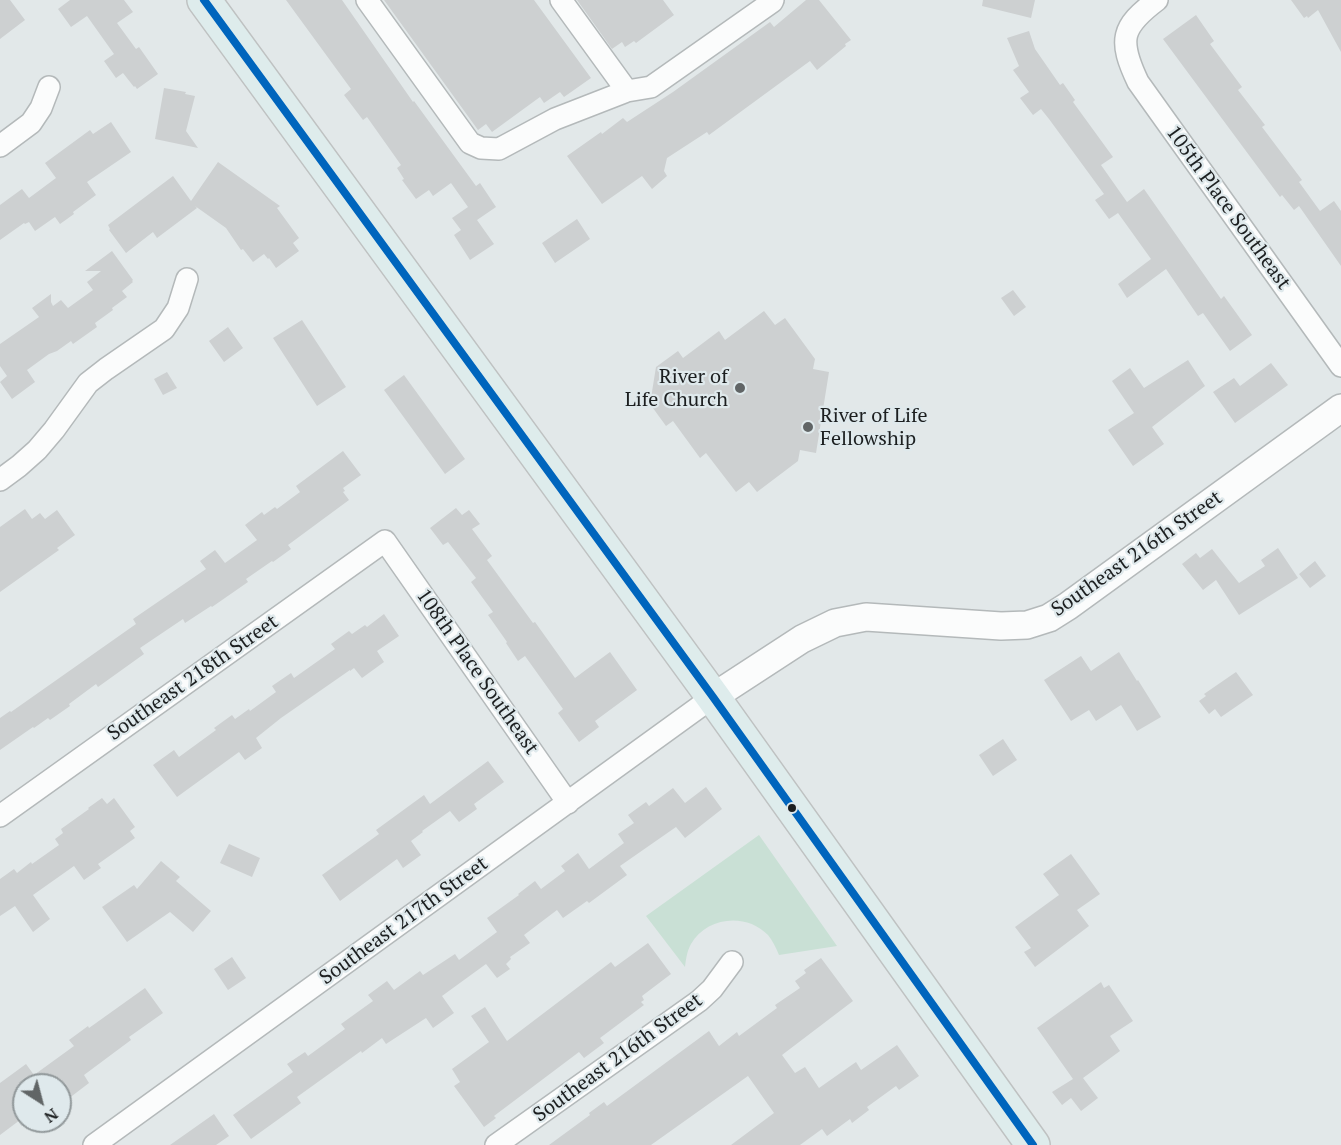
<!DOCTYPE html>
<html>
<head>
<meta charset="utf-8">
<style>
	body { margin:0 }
	#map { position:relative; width:1341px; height:1145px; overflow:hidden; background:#e2e8e9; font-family:"PT Serif",serif }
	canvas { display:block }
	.north { position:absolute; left:12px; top:1073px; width:60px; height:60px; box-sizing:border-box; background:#dfe9ec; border:2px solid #91989a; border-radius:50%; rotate:144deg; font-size:16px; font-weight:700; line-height:24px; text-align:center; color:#1c1f20 }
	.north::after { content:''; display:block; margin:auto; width:21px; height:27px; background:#616566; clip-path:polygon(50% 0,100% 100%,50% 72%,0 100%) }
</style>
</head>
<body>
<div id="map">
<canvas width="1341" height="1145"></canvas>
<div class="north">N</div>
</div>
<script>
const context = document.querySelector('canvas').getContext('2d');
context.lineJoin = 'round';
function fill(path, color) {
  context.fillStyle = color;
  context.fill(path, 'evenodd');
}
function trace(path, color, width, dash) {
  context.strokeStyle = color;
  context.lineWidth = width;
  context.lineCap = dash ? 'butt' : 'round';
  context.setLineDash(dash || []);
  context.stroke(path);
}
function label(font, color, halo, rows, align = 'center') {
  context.font = font + ' "PT Serif",serif';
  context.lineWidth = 4.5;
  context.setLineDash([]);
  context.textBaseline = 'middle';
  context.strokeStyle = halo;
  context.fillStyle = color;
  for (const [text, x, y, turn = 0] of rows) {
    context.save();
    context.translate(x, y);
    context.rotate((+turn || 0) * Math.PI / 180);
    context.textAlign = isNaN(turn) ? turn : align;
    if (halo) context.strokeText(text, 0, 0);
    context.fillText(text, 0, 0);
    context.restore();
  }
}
fill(new Path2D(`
	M759 835 837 946 779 955C776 948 773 941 768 935 746 912 706 917 691 944 687 951 686 959 685 967L646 916Z`), '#c9e0d5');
fill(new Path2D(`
	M0 0H10L25 20 0 39Z
	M70 0H124L133 12 117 23 136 49 139 47 158 74 137 89 135 86 134 87 123 73 116 78 104 61 114 54 87 16 71 27 58 9Z
	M286 0H342L413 102 414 101 476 186 480 183 496 207 477 220 494 244 470 260 454 235 461 230 452 218 468 207 451 183 433 196 429 190 416 199 402 180 404 179 397 168 401 165 367 117 363 120 344 95 351 89Z
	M384 0H534L591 78 564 97 560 92 544 103 540 97 492 132 486 124 478 130Z
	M577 0H663L674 15 636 43 634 41 625 47 622 42 612 49Z
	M806 0H819L851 40 845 44 846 46 817 70 810 61 709 135 707 132 667 158 664 171 667 176 652 189 642 176 602 204 567 156 601 132 602 134 623 118 627 122 673 92 770 22 774 27Z
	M983 0H1035L1031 18 982 6Z
	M1291 0H1341V52L1318 10 1308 18 1307 16 1304 18Z
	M1196 15 1214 41 1210 44 1242 87 1238 90 1265 125 1262 127 1302 180 1299 182 1320 211 1334 201 1341 211V266L1299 206 1294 210 1282 195 1280 197 1163 39Z
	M1029 31 1035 49 1060 85 1063 83 1075 100 1073 102 1113 157 1101 165 1127 202 1144 189 1221 299 1224 296 1252 335 1230 351 1203 313 1198 316 1166 269 1127 298 1118 284 1151 259 1118 213 1109 219 1095 200 1104 194 1049 119 1041 109 1033 115 1020 98 1029 92 1013 70 1019 66 1007 38Z
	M164 88 186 92 185 94 195 96 186 131 198 148 155 139Z
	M111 122 131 152 87 182 96 195 73 212 74 214 60 224 55 217 35 231 29 222 25 224 24 223 0 240V205L22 189 29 198 56 178 45 163 90 130 93 134Z
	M218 162 280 206 277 208 299 238 293 243 299 251 276 268 269 258 268 259 264 254 253 262 243 249 241 250 226 228 195 206 197 208 157 238 153 232 126 253 109 230 110 229 108 225 173 176 191 201Z
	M577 219 590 239 555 263 542 243Z
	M112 251 133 280 132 281 133 282 122 291 127 297 112 308 113 310 95 323 97 327 73 344 71 341 57 351 49 354 27 370 35 382 12 399 0 382 7 376 0 366V344L39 317 32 308 51 294V302L53 306 61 300 68 308 93 290 87 282 101 271H85Z
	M1013 290 1026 307 1014 316 1001 298Z
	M764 311 775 325 785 318 815 359 813 369 829 372 816 453 800 450 798 461 757 492 749 482 736 492 706 453 700 458 673 421 666 426 650 404 656 367 678 351 683 358 719 331 725 340Z
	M302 320 346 387 317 406 273 338Z
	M228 327 243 348 224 362 209 341Z
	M1188 360 1205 386 1152 427 1164 444 1133 466 1108 430 1134 413 1112 381 1130 368 1144 388Z
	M1271 363 1288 385 1235 423 1213 392 1234 378 1240 386Z
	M167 372 177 388 163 395 154 379Z
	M404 375 465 459 445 474 384 390Z
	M343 451 361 475 343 488 345 491 343 492 349 500 288 545 291 549 273 562 272 561 246 579 248 582 212 607 211 606 185 623 183 619 140 648 144 654 98 687 96 684 69 704 70 706 50 720 48 718 34 728 33 727 0 750V718L10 711 11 712 136 624 133 619 206 569 200 561 215 550 225 563 257 540 245 525 262 512 264 515 275 507 277 509 300 492 296 486Z
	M456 508 462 515 469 510 480 524 472 529 492 556 487 560 533 623 535 622 575 678 610 652 637 690 595 721 599 727 579 742 558 713 563 709 525 656 518 661 506 643 507 642 488 615 493 612 471 582 476 578 448 542 443 545 430 528Z
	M25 509 32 519 40 513 45 519 57 510 75 535 57 548 59 550 0 592V527Z
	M1278 548 1298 578 1239 615 1216 580 1203 590 1182 564 1196 553 1200 558 1212 549 1239 583 1265 566 1261 560Z
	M1315 561 1326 576 1310 588 1299 574Z
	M384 614 399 636 377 651 384 662 362 678 354 668 350 671V670L281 718 256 738 262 748 245 760 239 752 177 797 153 765 174 750 179 757 216 730 214 728 232 715 235 719 249 709 250 711 276 692 272 686 291 673 294 678 335 649 331 644 349 631 352 634 365 625 367 627Z
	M1119 652 1137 681 1138 680 1161 717 1137 731 1121 705 1096 721 1089 710 1071 721 1044 680 1081 656 1091 671Z
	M1236 672 1253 695 1221 717 1215 709 1209 714 1199 701 1206 696 1204 694Z
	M1003 739 1017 760 993 776 979 755Z
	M488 761 504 782 474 804 477 809 459 822 450 811 422 831 423 832 411 841 421 855 403 868 397 859 340 901 322 875 379 834 376 830 424 795 430 804Z
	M706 787 722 809 685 838 676 827 620 866 627 875 589 903 587 901 563 918 557 910 524 935 530 943 510 957 511 959 506 964 510 969 497 978 486 964 442 996 454 1013 433 1028 426 1018 386 1044 382 1038 362 1053 361 1051 297 1097 301 1103 251 1139 233 1115 293 1072 287 1064 305 1052 308 1056 345 1029 341 1024 373 1001 368 995 387 981 394 990 420 971 423 975 455 954 459 960 497 932 487 918 519 895 518 894 535 881 541 889 565 871 561 866 578 853 589 869 624 843 618 834 634 823 628 815 646 802 649 806 673 788 685 803Z
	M102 798 107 804 114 798 135 827 130 831 135 838 98 864 101 868 84 880 74 866 33 895 50 919 33 932 15 906 0 916V879L14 869 17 873 31 862 32 864 59 845 55 839 63 833 61 829 89 809 88 808Z
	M229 844 260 858 252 877 220 863Z
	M1071 854 1100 894 1077 910 1089 926 1035 967 1024 952 1031 948 1015 927 1059 895 1043 874Z
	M161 861 180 877 176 881 211 911 193 932 170 912 127 942 102 907 134 885 137 889Z
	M648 943 671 974 642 996 644 1000 641 1002 644 1005 600 1038 604 1043 584 1058 579 1052 494 1116 496 1118 484 1127 454 1086 460 1082 452 1069 489 1042 471 1016 485 1007 507 1041 611 962 615 967Z
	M232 957 246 978 228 990 214 969Z
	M821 958 853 1001 782 1055 795 1073 805 1067 819 1088 856 1062 861 1070 897 1045 919 1076 899 1090 896 1086 867 1107 869 1110 852 1123 850 1119 827 1136 822 1129 800 1145H731L774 1113 748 1076 651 1145H549L590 1115 589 1113 604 1102 607 1106 709 1031 719 1046 737 1032 739 1036 777 1008 775 1005 800 988 795 981 806 973 804 970Z
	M1101 982 1104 988 1109 985 1133 1021 1110 1036 1120 1051 1083 1078 1098 1098 1081 1111 1071 1098 1062 1105 1052 1092 1073 1079 1037 1028Z
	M145 988 163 1013 129 1037 131 1040 84 1075 89 1083 68 1099 60 1088V1085H24V1102L13 1110 20 1120 0 1135V1083L26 1064 34 1075 74 1046 69 1040 88 1026 89 1028Z
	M214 1114 229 1136 216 1145H170Z`), '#cdd0d1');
const minor = new Path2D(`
	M367 0 470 143 481 148 499 149 555 119 627 91 651 87 772 2 773 0
	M561 0 627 91
	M1157 0C1121 27 1118 40 1138 82L1341 366
	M0 146 31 123 41 108 49 87
	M0 480 19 466 37 450 54 430 88 383 106 369 164 329 178 308 187 279
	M0 816 385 541 568 803
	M94 1145 713 697
	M496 1145 699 1001 712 989 732 962`);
const tertiary = new Path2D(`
	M713 697 802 639 835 623 866 617 1001 626 1027 625 1049 618 1068 606 1341 408`);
const primary = new Path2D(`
	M204 0 713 697 1033 1145`);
trace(minor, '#b4b9ba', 24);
trace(tertiary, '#b4b9ba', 30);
trace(primary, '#bfc2c2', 36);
trace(minor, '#fbfcfc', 21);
trace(tertiary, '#fbfcfc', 27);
trace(primary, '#deecec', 33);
trace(new Path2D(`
	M204 0 713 697 1033 1145`), '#0065bd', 8);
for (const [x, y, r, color] of [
	[740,388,6,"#616566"],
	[808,427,6,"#616566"],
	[792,808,5,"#1c1f20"]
]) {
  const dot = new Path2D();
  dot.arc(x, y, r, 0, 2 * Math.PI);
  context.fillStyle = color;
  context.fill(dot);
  trace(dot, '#dfe9ec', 2);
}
label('20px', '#1c1f20', '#dfe9ec', [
	["105th Place Southeast",1228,208,54],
	["Southeast 216th Street",1137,554,-35],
	["108th Place Southeast",477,672,55],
	["Southeast 218th Street",193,678,-35],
	["Southeast 217th Street",404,921,-36],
	["Southeast 216th Street",618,1058,-36]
]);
label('20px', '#1c1f20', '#dfe9ec', [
	["River of",728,377],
	["Life Church",728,400],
	["River of Life",820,416,"left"],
	["Fellowship",820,439,"left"]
], 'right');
</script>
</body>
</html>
